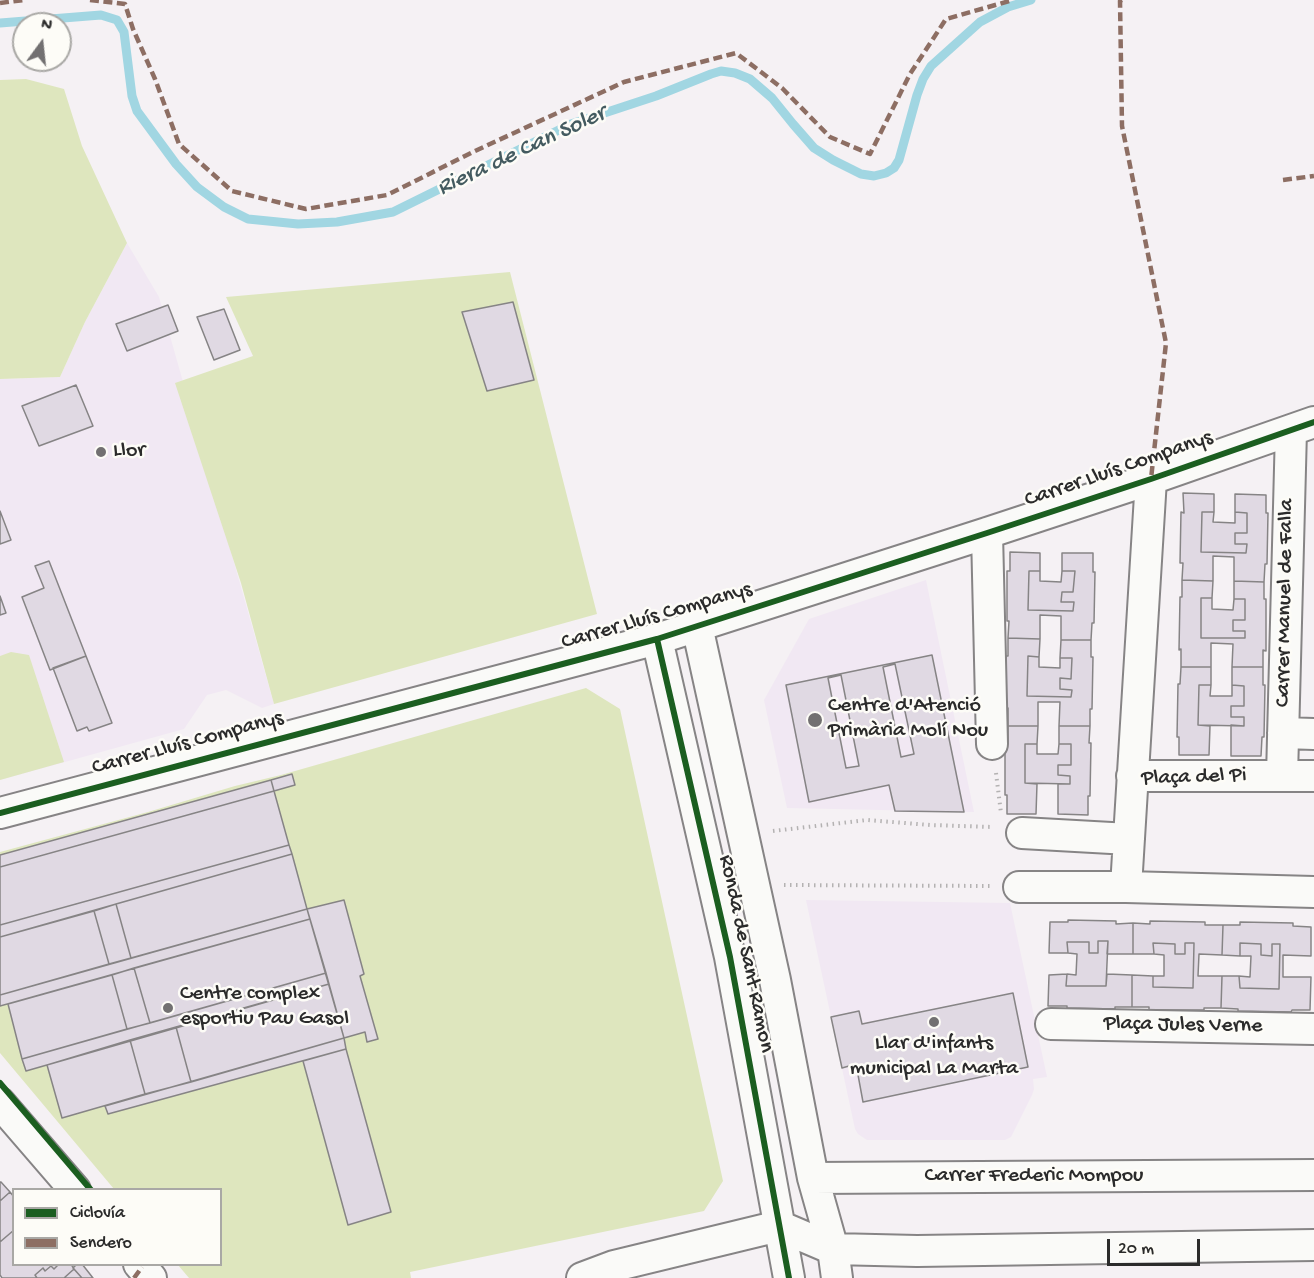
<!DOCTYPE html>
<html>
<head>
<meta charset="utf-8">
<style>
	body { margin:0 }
	#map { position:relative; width:1314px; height:1278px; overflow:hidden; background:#f5f1f4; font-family:"Gochi Hand",sans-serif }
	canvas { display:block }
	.legend { position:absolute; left:12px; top:1188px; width:210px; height:78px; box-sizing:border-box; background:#fdfcf7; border:2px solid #a9a8a5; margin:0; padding:8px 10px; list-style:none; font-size:18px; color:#2b2b2b }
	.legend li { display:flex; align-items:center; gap:12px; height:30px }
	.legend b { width:30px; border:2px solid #a9a8a5 }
	.north { position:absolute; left:12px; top:12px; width:60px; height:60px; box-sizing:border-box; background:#fdfcf7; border:2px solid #a9a8a5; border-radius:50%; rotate:15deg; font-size:16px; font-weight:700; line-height:24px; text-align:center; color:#2b2b2b }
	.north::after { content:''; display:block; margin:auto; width:21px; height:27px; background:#727071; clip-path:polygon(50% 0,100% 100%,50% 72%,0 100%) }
	.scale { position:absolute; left:1107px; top:1239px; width:93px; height:27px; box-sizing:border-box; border:3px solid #2b2b2b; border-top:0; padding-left:8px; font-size:18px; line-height:21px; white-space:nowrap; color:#2b2b2b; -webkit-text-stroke:4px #fdfcf7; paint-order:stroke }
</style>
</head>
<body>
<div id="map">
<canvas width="1314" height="1278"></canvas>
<ul class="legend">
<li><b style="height:8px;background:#1b5e20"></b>Ciclovía</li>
<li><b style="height:8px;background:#8d6e63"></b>Sendero</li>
</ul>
<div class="north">N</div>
<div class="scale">20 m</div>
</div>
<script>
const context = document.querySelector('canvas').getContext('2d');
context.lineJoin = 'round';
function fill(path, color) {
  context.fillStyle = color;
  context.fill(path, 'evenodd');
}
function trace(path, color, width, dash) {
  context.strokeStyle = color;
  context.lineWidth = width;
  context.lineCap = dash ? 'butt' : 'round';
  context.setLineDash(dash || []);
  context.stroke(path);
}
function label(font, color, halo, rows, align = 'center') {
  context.font = font + ' "Gochi Hand",sans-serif';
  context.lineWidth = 5;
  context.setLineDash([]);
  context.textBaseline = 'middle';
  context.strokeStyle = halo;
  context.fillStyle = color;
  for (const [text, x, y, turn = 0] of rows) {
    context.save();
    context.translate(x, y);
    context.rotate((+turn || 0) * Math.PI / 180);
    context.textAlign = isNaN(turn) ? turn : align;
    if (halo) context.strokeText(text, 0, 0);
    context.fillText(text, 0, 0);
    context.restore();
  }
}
fill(new Path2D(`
	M127 243 159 297 274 704 262 708 226 690 207 695 184 729 0 780V379L60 377 85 322Z
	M926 580 974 812 787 808 764 700 809 619Z
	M806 900 1010 903 1047 1077 1033 1079 1034 1089 1032 1095 1011 1137 1005 1140H867L858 1134 855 1129Z`), '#f1e8f3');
fill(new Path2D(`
	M26 79 64 89 82 146 127 243 85 322 60 377 0 379V80Z
	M510 272 597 614 274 704 241 583 175 383 253 356 226 297Z
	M11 652 29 655 64 762 0 780V656Z
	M586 688 620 709 723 1181 704 1211 410 1272 411 1278H189L178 1265 220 1264V1190L114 1189 0 1053V852L148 812 235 786 281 775Z`), '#dee6be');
trace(new Path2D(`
	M0 23 101 15 117 20 124 32 132 96 137 111 176 164 197 187 224 207 248 219 298 224 337 222 393 212 571 124 656 96 711 74 721 71 735 73 750 79 772 98 793 124 814 148 833 160 861 174 874 176 886 173 894 168 899 160 917 95 923 79 931 66 980 22 1008 7 1031 0`), '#a1d6e2', 9);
const building = new Path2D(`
	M513 302 534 380 487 391 462 312Z
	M168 305 178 331 127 351 116 324Z
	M224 309 240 350 214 360 197 317Z
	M76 385 93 426 39 446 22 406Z
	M1183 493 1214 494V512H1202L1201 552 1246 553 1247 544H1235V533H1247V513L1235 512V494L1266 495V513H1268L1267 564H1265L1264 582 1234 581V557L1213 556V581L1182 580 1183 563H1180L1181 512 1184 513Z
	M0 511 11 540 0 544Z
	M1202 512H1214L1213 522 1235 523V512L1247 513V533H1235V544H1247L1246 553 1201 552Z
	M1010 552 1040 553V571H1029L1028 610 1073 611 1074 602H1061L1062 592H1073L1075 571H1062V553H1093V572H1095L1094 623H1092L1091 640H1061V616L1040 615V639L1008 638 1009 621H1007V571H1010Z
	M49 561 86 656 50 670 22 597 44 588 35 566Z
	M1029 571H1040V581L1061 582 1062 571H1075L1073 592H1062L1061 602H1074L1073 611 1028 610Z
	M1182 580 1213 581 1212 598H1201V638H1245V631H1233V620H1245V599H1234V581L1264 582V599H1266V651L1263 650V667H1232L1233 644 1211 643V667H1181V649L1179 650 1180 597H1182Z
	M0 596 6 613 0 615Z
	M1201 598H1212V609L1233 610 1234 599H1245V620H1233V631H1245V638H1201Z
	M1008 638 1040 639 1039 657 1028 656 1027 696 1071 697 1072 690 1060 689V678L1071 679 1072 658H1060L1061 640H1091V657H1093L1092 709H1090V726H1059L1060 702H1038V726H1008V708H1006V656H1008Z
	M932 655 964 812 895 811 889 785 809 802 786 685ZM895 664 914 754 901 757 883 667ZM841 675 859 766 846 768 828 678Z
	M86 656 112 723 89 731 87 727 77 731 53 668Z
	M1028 656 1039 657V667L1060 668V658H1072L1071 679 1060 678V689L1072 690 1071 697 1027 696Z
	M1181 667H1211V685H1199L1198 725 1210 726 1209 755H1179V737H1177L1178 684H1180Z
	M1232 667H1263V685H1265L1264 737H1262L1261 756H1231V725L1244 726V717H1231V706H1244V686L1232 685Z
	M1199 685H1211L1210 696H1232V685L1244 686V706H1231V717H1244V726L1198 725Z
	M1008 726H1038L1037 744H1025V783L1037 784 1036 814H1007V795H1005V743L1008 742Z
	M1059 726H1090L1089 743H1091L1090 796H1088V815L1058 814V784H1070V776L1058 775V765H1071V744H1059Z
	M1025 744H1037V754H1058L1059 744H1071V765H1058V775L1070 776V784L1025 783Z
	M292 774 295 785 274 791 271 780Z
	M271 780 274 791 0 867V855Z
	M274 791 289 845 0 925V867Z
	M289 845 292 854 0 937V925Z
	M292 854 307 909 131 958 116 904Z
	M344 900 364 974 360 976 378 1039 367 1042 365 1032 344 1038 307 909Z
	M116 904 131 958 109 964 94 911Z
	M307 909 310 919 0 1006V995Z
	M94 911 109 964 0 995V937Z
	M310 919 326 973 150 1023 134 968Z
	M1068 920 1116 921V924L1133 923V954H1107L1108 941H1098V953H1089V942H1067L1068 953H1049L1050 922H1068Z
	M1150 921 1205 922V925H1223L1222 955 1199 954 1198 976H1222L1221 1008H1204V1010H1149V1007H1132V975L1153 976V987L1193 988 1194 943H1185V954H1175V944L1153 943 1154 954H1133V923L1150 924Z
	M1240 922 1293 923V926L1311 927V956L1283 955V977H1311L1310 1010H1292L1291 1012 1238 1011V1009L1221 1008 1222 976H1239L1240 988 1279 989 1280 944H1272V956L1261 955V944L1240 943V956L1222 955 1223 925H1240Z
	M1098 941H1108L1106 986H1066L1067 974 1076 975 1077 954 1068 953 1067 942H1089V953H1098Z
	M1153 943 1175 944V954H1185V943H1194L1193 988 1153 987V976H1164V955L1154 954Z
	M1240 943 1261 944V955L1272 956V944H1280L1279 989 1240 988 1239 976 1250 977 1251 956H1240Z
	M134 968 150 1023 127 1029 112 975Z
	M326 973 329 984 26 1071 22 1059Z
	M1067 974 1066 986H1106L1107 974 1132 975V1007H1115V1009L1067 1008V1006H1048L1049 975Z
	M112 975 127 1029 22 1059 8 1004Z
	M329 984 344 1038 191 1082 176 1027Z
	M1013 993 1028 1067 863 1102 856 1064 842 1068 831 1017 859 1011 862 1024Z
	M176 1027 191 1082 145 1094 130 1040Z
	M344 1038 346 1049 108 1114 105 1106Z
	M130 1040 145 1094 62 1118 47 1065Z
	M346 1049 391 1212 348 1225 303 1061Z
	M0 1182H1L10 1192 0 1201Z
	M10 1192 14 1197V1230L0 1242V1201Z
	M14 1230V1264H59L54 1269 51 1266 45 1271 43 1268 35 1275 37 1278H2L0 1275V1242Z
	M59 1264H71L74 1269 64 1278H37L35 1275 43 1268 45 1271 51 1266 54 1269Z
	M77 1264H82L93 1278H82L73 1268Z
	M74 1269 82 1278H64Z`);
fill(building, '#e0d9e3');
trace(building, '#868485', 1.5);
const minor = new Path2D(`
	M987 533 992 744
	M697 626 775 980 813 1178 833 1249 837 1278
	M657 639 730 957 789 1278
	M1283 733 1314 734
	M1132 776H1314
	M1282 776 1291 430
	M0 813 657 639 987 533 1151 479 1314 422
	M1022 833 1129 839
	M1019 887H1126L1314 892
	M1126 887 1151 479
	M1051 1024 1314 1029
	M0 1103 75 1190
	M813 1178 1314 1175
	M139 1264 151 1278
	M582 1278 614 1266 779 1226 833 1249 917 1251 1314 1245`);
trace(minor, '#868485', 34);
trace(new Path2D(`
	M996 773 1001 813
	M773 831 867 820 930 825 993 827
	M784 885 990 886`), '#b4b2b2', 4, [1.5, 4.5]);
trace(minor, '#fafaf8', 30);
trace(new Path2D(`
	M90 0 125 4 133 29 155 79 179 144 232 191 306 209 387 195 475 151 624 82 736 53 782 88 830 137 870 154 910 74 946 19 1013 0
	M1122 0 1120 1 1122 126 1166 343 1151 479
	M0 3 24 0
	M1283 180 1314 176
	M134 1278 142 1267`), '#8d6e63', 4.5, [9, 4.5]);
trace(new Path2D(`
	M657 639 730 957 789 1278
	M0 813 657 639 987 533 1151 479 1314 422
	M0 1083 91 1190`), '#1b5e20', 6);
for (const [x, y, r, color] of [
	[101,452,6,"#727071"],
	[815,720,8,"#727071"],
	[168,1008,6,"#727071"],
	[934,1022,6,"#727071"]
]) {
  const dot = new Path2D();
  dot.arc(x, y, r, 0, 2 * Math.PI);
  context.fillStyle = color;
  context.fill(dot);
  trace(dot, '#fdfcf7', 2);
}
label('22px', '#2b2b2b', '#fdfcf7', [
	["Llor",113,452],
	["Centre d'Atenció",828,707],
	["Primària Molí Nou",828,732],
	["Centre complex",180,995],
	["esportiu Pau Gasol",180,1020],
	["Llar d'infants",934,1045,"center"],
	["municipal La Marta",934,1070,"center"]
], 'left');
label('22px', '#2b2b2b', '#fdfcf7', [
	["Carrer Lluís Companys",1119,470,-19],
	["Carrer Manuel de Falla",1286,603,-89],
	["Carrer Lluís Companys",657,617,-16],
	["Carrer Lluís Companys",188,744,-15],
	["Plaça del Pi",1194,778,-2],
	["Ronda de Sant Ramon",745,954,78],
	["Plaça Jules Verne",1183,1026,1],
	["Carrer Frederic Mompou",1034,1177]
]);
label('italic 24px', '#445b60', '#fdfcf7', [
	["Riera de Can Soler",522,152,-25]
]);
</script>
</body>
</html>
